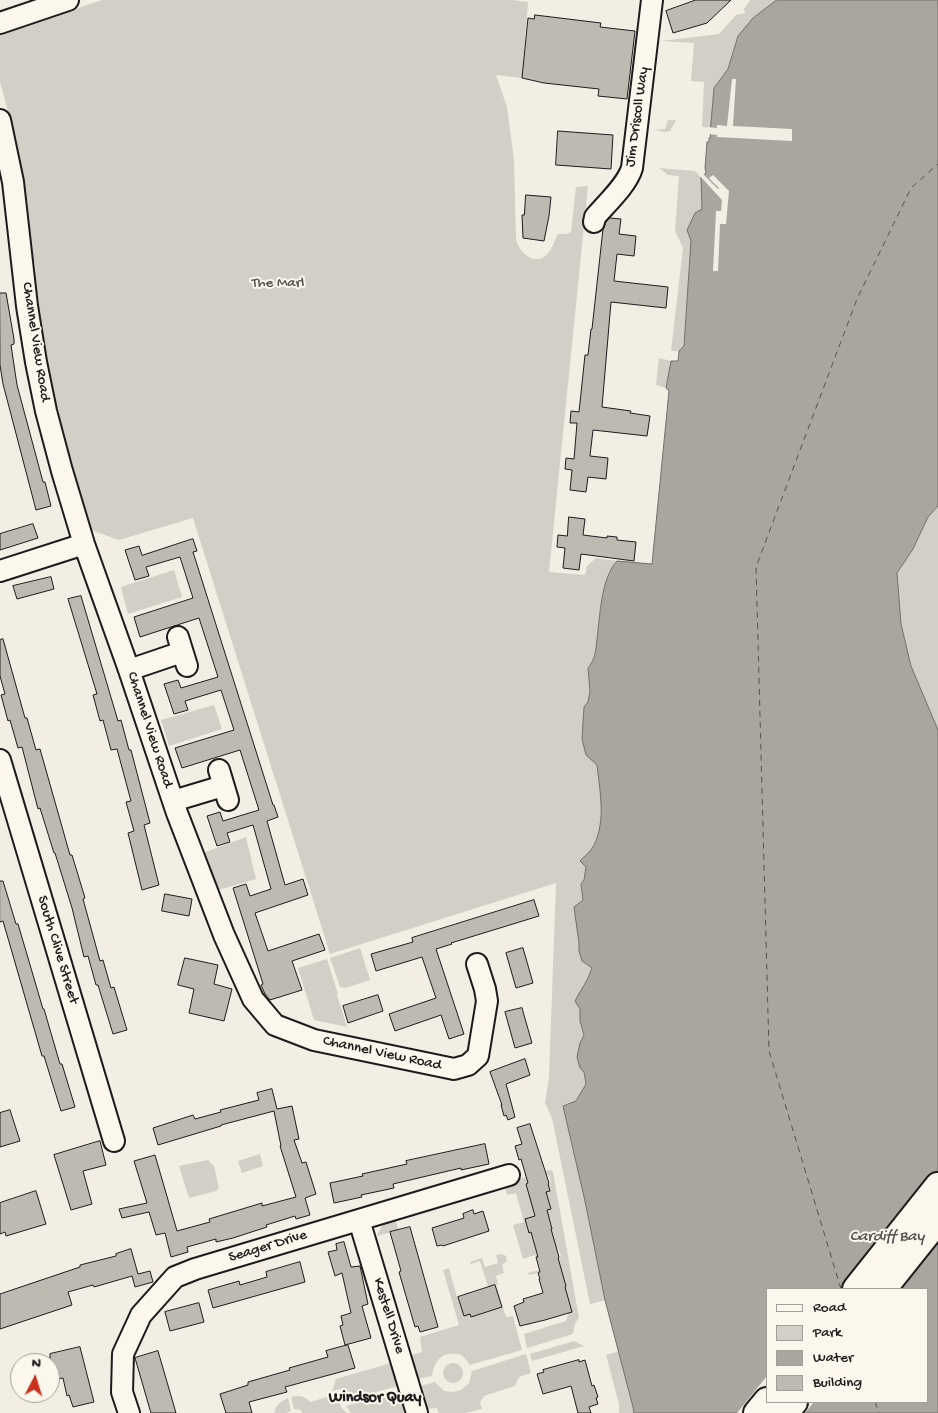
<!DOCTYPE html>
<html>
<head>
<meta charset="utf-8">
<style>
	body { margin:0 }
	#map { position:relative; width:938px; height:1413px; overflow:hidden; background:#f2eee4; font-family:"Gochi Hand",sans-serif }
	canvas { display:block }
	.legend { position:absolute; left:766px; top:1288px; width:162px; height:115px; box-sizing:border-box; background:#fbf7ec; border:1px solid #a29f99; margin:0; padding:6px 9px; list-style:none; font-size:15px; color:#1c1c1c }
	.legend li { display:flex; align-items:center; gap:10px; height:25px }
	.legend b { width:25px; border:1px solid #a29f99 }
	.north { position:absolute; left:10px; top:1353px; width:50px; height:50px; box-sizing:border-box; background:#fbf7ec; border:1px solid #a29f99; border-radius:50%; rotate:5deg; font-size:14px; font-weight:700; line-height:20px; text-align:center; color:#1c1c1c }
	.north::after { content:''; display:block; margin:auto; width:18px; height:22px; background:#c8321e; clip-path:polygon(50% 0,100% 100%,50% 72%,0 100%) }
</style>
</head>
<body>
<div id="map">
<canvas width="938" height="1413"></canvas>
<ul class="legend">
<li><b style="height:6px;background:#fbf7ec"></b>Road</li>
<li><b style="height:14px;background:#d2cfc6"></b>Park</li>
<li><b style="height:14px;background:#a9a6a0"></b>Water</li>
<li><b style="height:14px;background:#bdbab1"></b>Building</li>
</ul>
<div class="north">N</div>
</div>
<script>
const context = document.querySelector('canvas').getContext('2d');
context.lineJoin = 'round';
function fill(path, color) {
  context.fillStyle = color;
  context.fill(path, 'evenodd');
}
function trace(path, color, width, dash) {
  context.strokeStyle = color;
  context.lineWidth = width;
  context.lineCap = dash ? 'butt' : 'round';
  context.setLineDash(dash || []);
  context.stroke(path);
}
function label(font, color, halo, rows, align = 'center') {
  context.font = font + ' "Gochi Hand",sans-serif';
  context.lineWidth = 4;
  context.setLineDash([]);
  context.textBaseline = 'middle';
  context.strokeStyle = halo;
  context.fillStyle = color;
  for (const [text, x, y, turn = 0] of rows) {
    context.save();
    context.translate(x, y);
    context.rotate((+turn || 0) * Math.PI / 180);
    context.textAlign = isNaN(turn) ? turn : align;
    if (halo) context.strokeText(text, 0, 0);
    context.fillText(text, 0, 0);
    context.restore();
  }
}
fill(new Path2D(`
	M102 0H512L528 2 522 78 496 75 507 107 514 160 516 240C520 254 537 268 549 252 553 247 555 239 558 234H566L571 232 576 187 588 186 549 572 585 575 587 566 596 558 617 561C601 578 600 616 597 639 596 650 595 660 588 668L590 691 588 702 584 707 582 739 597 765 601 801 600 831 591 850 580 861 586 867 584 880 581 884 583 901 577 930 579 941V951L582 961 592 968 589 980 580 991V1021L584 1035 580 1043V1068L584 1071 586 1085 576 1101 563 1106 585 1201 605 1300 590 1304 552 1118 545 1103 549 1077 556 883 330 954 193 518 119 540 91 530 59 423 43 348 33 276 36 272 35 264 32 261 23 184 10 119 0 82V34Z
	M750 0H777L738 36 728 69 714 88 711 128 702 127 704 82 691 81 694 43 661 41 719 34 736 15 745 13 744 9Z
	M668 120H676L670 131 665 132 654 130 665 129Z
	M659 168 695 171 701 177 702 210 687 230 691 241 684 346 679 351H671L683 248 675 231 679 176 668 175Z
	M659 358 671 361 666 388 656 385Z
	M938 506V730L911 666 901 624 897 573 913 549 928 517Z
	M174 570 182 597 128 614 121 587Z
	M214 705 222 729 169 746 161 720Z
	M246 837 256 879 208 893 195 856Z
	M360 948 370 980 345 988 340 987 330 958Z
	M327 959 338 994 337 995 347 1027 314 1020 298 968Z
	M260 1154 263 1166 242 1173 238 1161Z
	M208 1160 214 1166 219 1188 216 1191 189 1198 179 1166Z
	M551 1170 553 1172 579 1318 575 1323 573 1334 527 1348 524 1334 566 1321 569 1312 565 1287 566 1286 559 1267 530 1275 527 1273 540 1270 561 1256 558 1248H556L551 1229 552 1228 550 1220 545 1214 525 1219 529 1233 531 1232 538 1257H536L535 1255 523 1259 513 1225 524 1222 516 1193 507 1195 505 1187 508 1184 519 1181V1179L526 1177 528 1183 526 1184 530 1197 550 1191 548 1184 551 1183 549 1175H547L545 1171Z
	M395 1217 398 1230 377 1236C381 1226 385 1221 395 1217Z
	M502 1254 506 1256 507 1261 502 1265 504 1273 496 1276 498 1284 496 1285 506 1317 513 1316 522 1350 470 1365C468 1362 465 1358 462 1356 460 1354 458 1354 455 1354 440 1352 434 1363 432 1376L419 1379 411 1355 422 1352 420 1337 459 1325 443 1270 449 1268 457 1297H458L464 1315 485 1309 486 1312 495 1309 480 1261 471 1264 470 1262 482 1258 485 1267 498 1263 496 1255Z
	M574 1341 584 1346 532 1361 530 1354Z
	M619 1351 633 1407 634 1413H619V1404L606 1355Z
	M526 1354 531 1373 519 1377 515 1386 484 1396 480 1402 482 1409 465 1413H439L437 1408 427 1409 420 1386 435 1382 444 1391 453 1392 461 1390 469 1383 472 1371Z
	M443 1373a10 10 0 1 1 20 0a10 10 0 1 1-20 0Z
	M391 1363 398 1386 344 1401 346 1391 344 1388 332 1391 336 1379Z
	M399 1391 405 1413H351L346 1406Z
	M341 1393C339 1404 338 1405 347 1413H302L301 1410 294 1409 291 1397C299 1395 305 1396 310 1402Z
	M288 1398 291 1411 287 1413H274C276 1405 281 1401 288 1398Z`), '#d2cfc6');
const water = new Path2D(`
	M777 0H938V506L928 517 913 549 897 573 901 624 911 666 938 730V1413H634L633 1407 605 1300 585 1201 563 1106 576 1101 586 1084 584 1072 580 1068 577 1057 580 1043 584 1035 580 1021V1009L575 1001C581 989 588 981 592 968L582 961 579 951V943L574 907 583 900 581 884 584 880 586 867 580 861C583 857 588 854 591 850 607 826 600 792 597 765L586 755 582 739 584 707 588 702 590 691 588 668C595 660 596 650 597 639 600 616 601 578 617 561L652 564 669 391 666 388 671 361H678L679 351 684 346 691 241 687 230 695 213 702 209 701 177 706 173 705 168 707 142H709V138L711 137 710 134 714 88 728 69 738 36 753 18ZM767 1289H927V1402H767Z`);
fill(water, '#a9a6a0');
trace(water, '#716f6b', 1);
fill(new Path2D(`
	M732 79H736L733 126 792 129V141L717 137V135L708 134V127L717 128V125L727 126Z
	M702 173 718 189 719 188 709 178 713 175 729 191 726 224H720L718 271H713L716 211H721L722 200 699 175Z
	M767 1376V1402H814L805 1413H737Z`), '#f2eee4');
trace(new Path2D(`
	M841 1289 769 1051 756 567 857 299 911 188 938 164
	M875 1402 879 1413`), '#545351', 1, [6, 5]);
const building = new Path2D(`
	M696 0H731L707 23 673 33 666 11Z
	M535 15 601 23 600 27 635 31 627 99 598 96 599 89 544 83 522 78 528 18 534 19Z
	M558 131 613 135 611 169 556 165Z
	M526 195 551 197 549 216 544 241 523 238 522 215H524Z
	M610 218 621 219 619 234 636 236 634 256 617 254 614 281 668 287 666 308 611 302 602 407 631 411 630 413 650 416 647 436 593 430 590 456 608 458 606 479 588 477 586 492 570 490 572 470 565 469 566 458 574 459 577 423H570L571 411 579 412 585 355H588L591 329H592L603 229 606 222Z
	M0 293H6L14 339V344L11 345 17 385 43 482H45L51 506 36 510 3 384 0 365Z
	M569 517 585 519 583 535 607 538V536L617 537V540L636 542 634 561 581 554 579 570 563 568 565 548 557 547 558 535 567 536Z
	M33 524 38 538 0 550V534Z
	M193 539 197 551 193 552 273 805H274L278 817 267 821 285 885 303 879 308 895 255 913 268 951 319 934 325 950 292 961 302 990 270 1000 265 994 261 985 263 984 233 888 246 884 250 896 271 889 253 825 227 833 230 842 217 846 207 816 220 812 223 821 259 810 240 750 182 768 175 748 234 730 221 690 185 701 188 710 174 714 164 684 178 680 181 688 218 677 199 618 140 637 134 617 193 598 180 557 146 567 149 576 135 580 125 550 139 546 142 555Z
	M51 577 54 589 17 599 13 586Z
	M81 596 118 721 121 720 129 750H131L150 823 144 825 159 885 142 890 128 833 134 831 126 802 131 801 117 749 111 750 103 720 100 721 93 695 97 694 68 599Z
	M3 639 25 718H27L36 750 40 749 70 855H72L85 898 83 899 100 961 103 960 111 988 114 987 127 1030 113 1034 98 985H96L88 956 84 957 72 908 55 853H54L40 808 38 809 22 747 18 748 10 720 8 721 1 695 5 694 0 676V640Z
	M0 881H3L16 924H18L43 1009H44L60 1064H62L75 1107 61 1111 44 1056H42L3 921 0 922Z
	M165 894 192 899 189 916 162 911Z
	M534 900 539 916 451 943 452 944 436 949 464 1034 449 1039 441 1015 395 1031 389 1014 436 998 422 957 376 971 371 954 413 942 412 938Z
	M523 948 533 983 516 988 506 953Z
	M185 958 218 965 214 984 232 989 224 1021 189 1013 194 989 178 985Z
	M378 995 383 1011 348 1023 343 1006Z
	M522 1008 532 1043 515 1048 505 1012Z
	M525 1059 530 1075 506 1084 515 1117 508 1120 506 1115 504 1116 501 1105H502L490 1072Z
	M272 1089 277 1109 292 1106 299 1139 294 1140 302 1163 306 1162 316 1194 305 1198 310 1215 296 1219 295 1216 266 1225 267 1227 233 1238 216 1242V1239L187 1247 188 1252 171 1257 165 1233 156 1235 149 1212 122 1218 119 1209 147 1203 134 1161 155 1155 177 1231 210 1222 209 1219 262 1203V1206L296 1197 280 1146H281L274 1111 221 1125V1126L158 1145 153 1128 193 1115 195 1119 221 1112 220 1110 259 1100 257 1093Z
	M10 1110 20 1141 0 1147V1113Z
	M530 1124 549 1183 548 1184 550 1191 546 1192 551 1209 547 1210 552 1229H551L559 1257 558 1258 566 1286 565 1287 572 1312 545 1320 520 1326 514 1306 524 1302 523 1299 543 1293 539 1279H540L538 1273 540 1272 536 1257H538L531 1232 529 1233 525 1219 535 1216 526 1184 528 1183 521 1159 519 1160 515 1146 522 1144 517 1128Z
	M100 1141 106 1165 83 1171 92 1204 71 1210 54 1155Z
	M485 1144 489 1164 461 1170V1168L393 1184 394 1188 361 1195 362 1197 334 1203 330 1183 363 1176 362 1174 407 1164 406 1161Z
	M36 1191 46 1224 6 1236 5 1232 0 1234V1203Z
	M473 1210 474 1214 483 1211 489 1231 443 1246 442 1245 437 1246 432 1228 464 1218 463 1214Z
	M410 1227 438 1327 420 1332 418 1326 415 1327 399 1272 401 1271 390 1232Z
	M344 1242 351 1267 360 1266 368 1304 362 1306 371 1338 345 1345 340 1326 343 1325 341 1316 351 1313 342 1273 335 1276 328 1252 337 1250 336 1244Z
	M131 1249 138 1274 150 1271 153 1282 135 1287 132 1276 94 1287 93 1285 68 1292 72 1305 0 1329V1294L80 1267V1265L116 1256V1254Z
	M300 1262 305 1282 213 1308 208 1290 239 1281 240 1285 267 1277 266 1272Z
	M495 1285 502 1307 471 1317 470 1314 464 1316 458 1297Z
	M199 1303 204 1322 170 1331 165 1312Z
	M348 1345 355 1368 285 1387 287 1392 249 1402 252 1413H226L220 1394 248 1385V1382L290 1370 289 1368 328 1357 326 1351Z
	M80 1347 94 1402 73 1407 69 1395 67 1396 63 1378 50 1381V1354Z
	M158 1351 176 1413H151L135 1358Z
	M579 1360V1362L585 1360 592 1386 594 1385 598 1397 596 1398 598 1404 589 1407 591 1413H578L571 1386 543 1394 537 1374 544 1372 543 1370Z`);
fill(building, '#bdbab1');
trace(building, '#1c1c1c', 1);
const minor = new Path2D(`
	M0 23 68 0
	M0 120 13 182 27 306 36 362 46 411 62 471 84 544 129 670 177 813 224 935 253 999 275 1025 314 1040 454 1069 468 1065 478 1056 487 1001 485 989 477 964
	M594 222 595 217C606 204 627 185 632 168L652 0
	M0 571 84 544
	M178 637 187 666
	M129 670 182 652
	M0 760 114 1141
	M219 770 228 800
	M173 801 223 786
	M359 1220 417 1413
	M129 1413 122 1392 123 1354 141 1315 175 1277 195 1269 509 1175`);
const major = new Path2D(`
	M856 1289 938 1186
	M883 1289 938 1220
	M757 1413 767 1401
	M785 1413 794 1402`);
trace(minor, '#1c1c1c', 24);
trace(major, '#1c1c1c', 30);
trace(minor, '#fbf7ec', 20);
trace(major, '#fbf7ec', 26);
label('15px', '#1c1c1c', '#fbf7ec', [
	["Jim Driscoll Way",638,117,-82],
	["Channel View Road",35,342,81],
	["Channel View Road",149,730,72],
	["South Clive Street",57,950,73],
	["Channel View Road",382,1054,12],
	["Seager Drive",268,1247,-17],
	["Kestell Drive",388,1316,73]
]);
label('15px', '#53524f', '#fbf7ec', [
	["The Marl",278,284]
]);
label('italic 16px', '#545351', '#fbf7ec', [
	["Cardiff Bay",887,1238]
]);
label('bold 16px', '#1c1c1c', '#fbf7ec', [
	["Windsor Quay",375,1399]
]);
</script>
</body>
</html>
